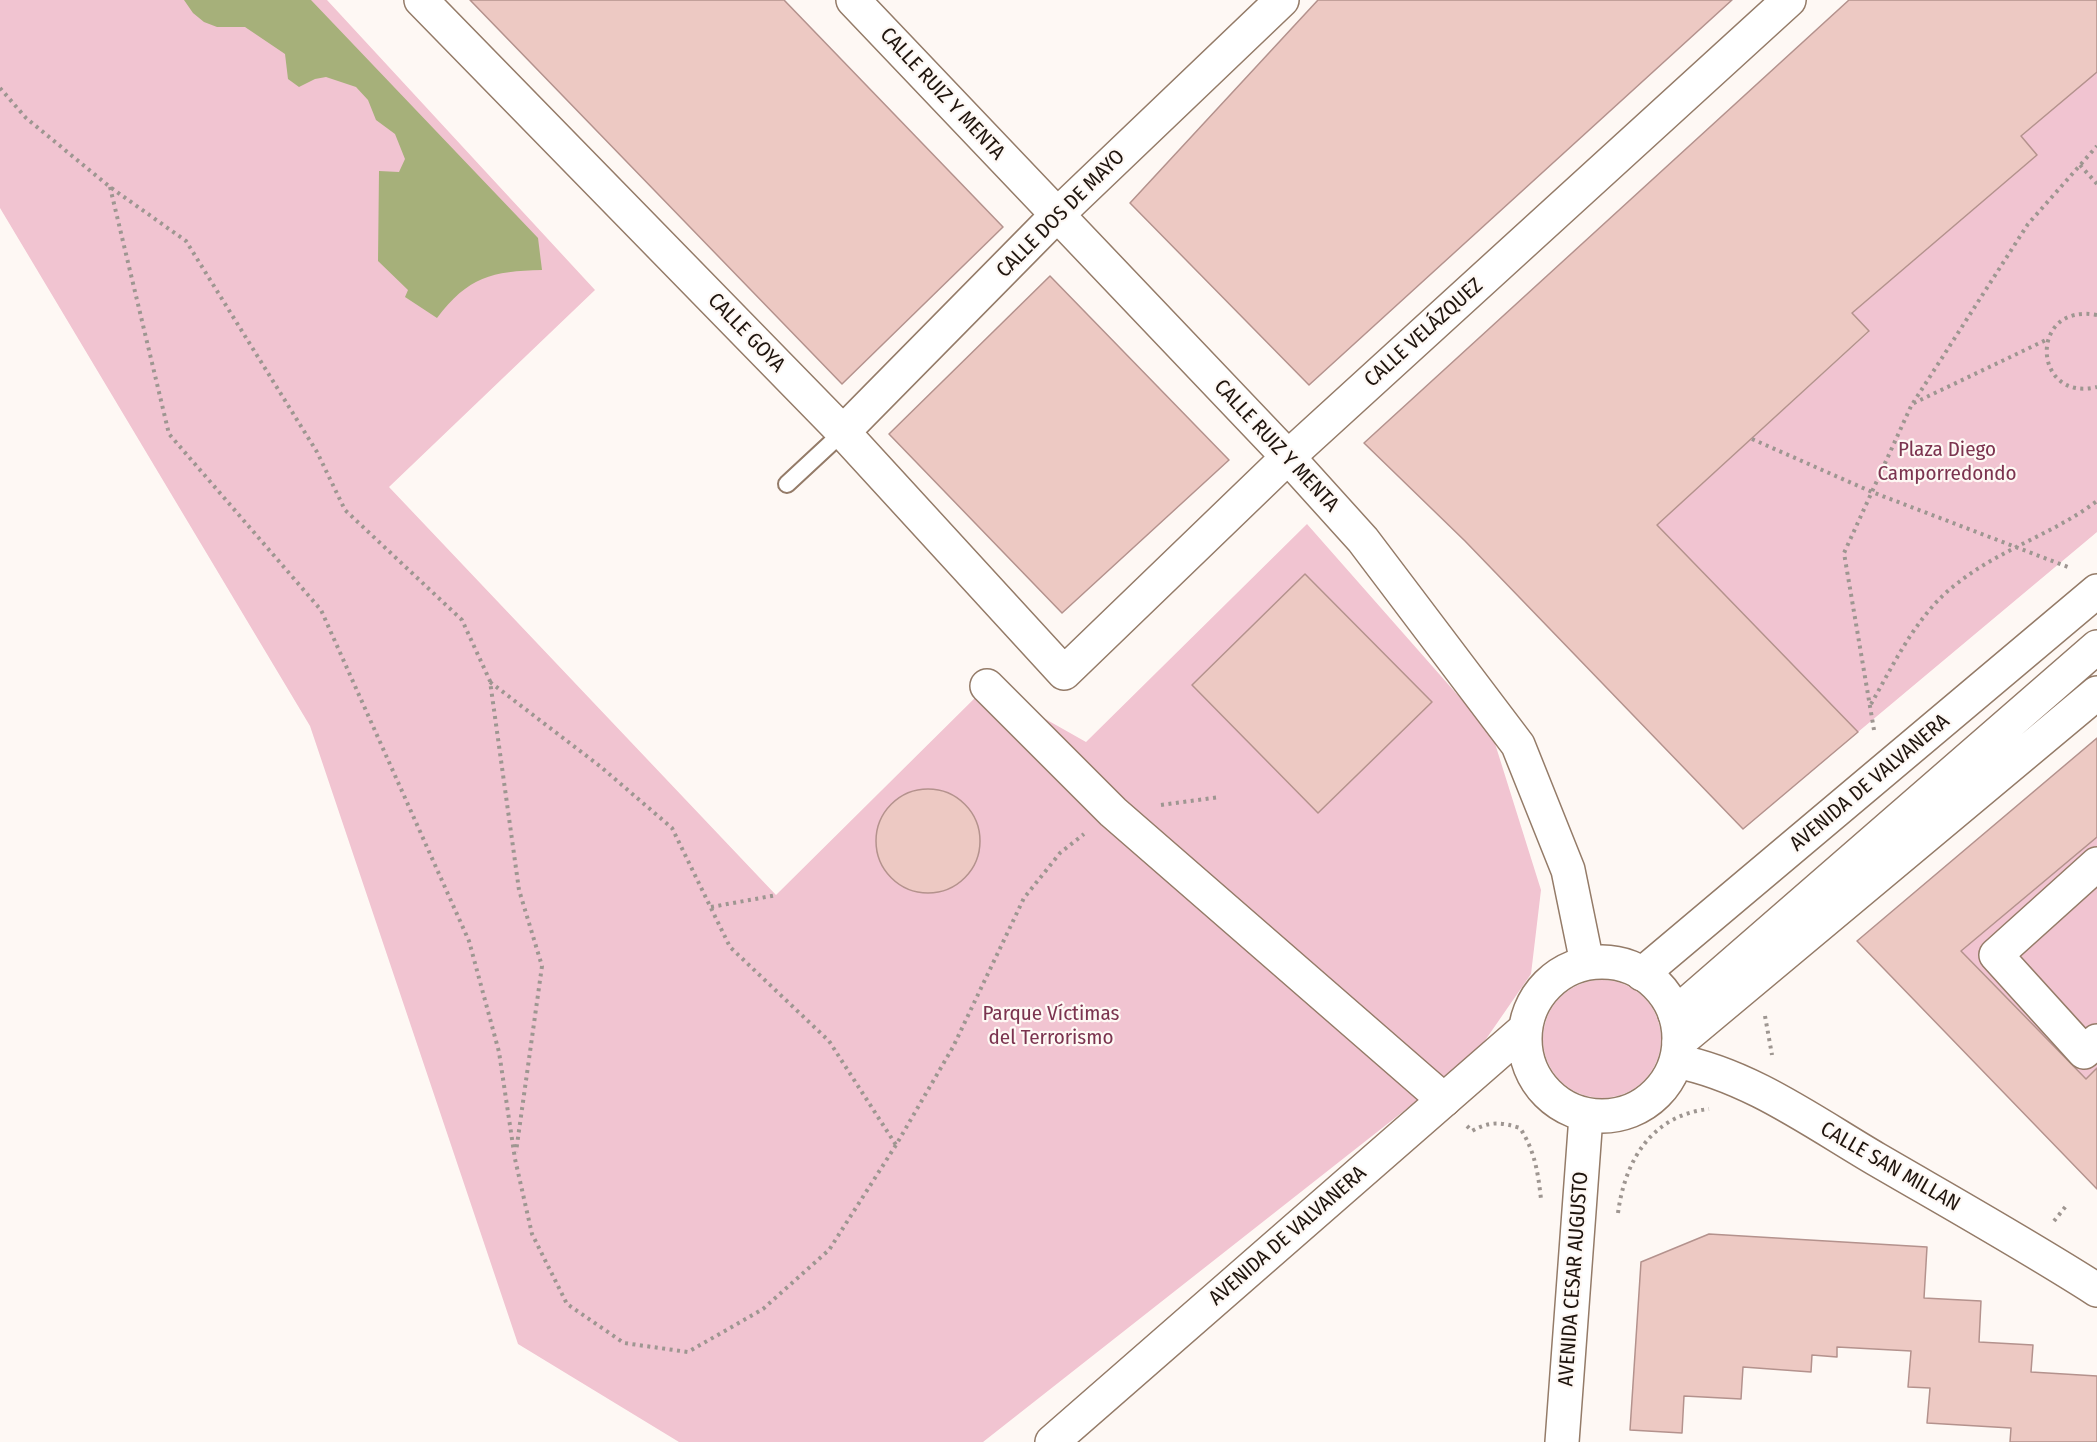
<!DOCTYPE html>
<html>
<head>
<meta charset="utf-8">
<style>
	body { margin:0 }
	canvas { display:block; background:#fef8f4 }
</style>
</head>
<body>
<canvas width="2097" height="1442"></canvas>
<script>
const context = document.querySelector('canvas').getContext('2d');
context.lineJoin = 'round';
function fill(path, color) {
  context.fillStyle = color;
  context.fill(path, 'evenodd');
}
function trace(path, color, width, dash) {
  context.strokeStyle = color;
  context.lineWidth = width;
  context.lineCap = dash ? 'butt' : 'round';
  context.setLineDash(dash || []);
  context.stroke(path);
}
function label(font, color, halo, rows, align = 'center') {
  context.font = font + ' "Fira Sans Condensed",sans-serif';
  context.lineWidth = 4.5;
  context.setLineDash([]);
  context.textBaseline = 'middle';
  context.strokeStyle = halo;
  context.fillStyle = color;
  for (const [text, x, y, turn = 0] of rows) {
    context.save();
    context.translate(x, y);
    context.rotate((+turn || 0) * Math.PI / 180);
    context.textAlign = isNaN(turn) ? turn : align;
    if (halo) context.strokeText(text, 0, 0);
    context.fillText(text, 0, 0);
    context.restore();
  }
}
fill(new Path2D(`
	M0 0H327L595 290 389 487 776 895 987 686 1086 742 1307 524 1492 734 1541 890 1531 974 1475 1055 983 1442H679L518 1344 310 726 0 208Z
	M2097 72V532L1858 732 1657 525 1869 332 1852 313 2037 155 2021 136Z
	M2097 837V1068L2086 1079 1961 951Z
	M1543 1039a59 59 0 1 1 118 0a59 59 0 1 1-118 0Z`), '#f1c4d1');
fill(new Path2D(`
	M184 0H311L538 238 542 270C492 271 468 277 437 318L405 297 408 290 378 261 379 171 399 172 405 159 395 134 376 120 368 100 356 87 326 77 315 79 299 87 288 79 285 54 245 27H217L204 22 193 13Z`), '#a6b07a');
const building = new Path2D(`
	M470 0H784L1003 227 842 384Z
	M1318 0H1732L1309 385 1130 203Z
	M1849 0H2097V72L2021 136 2037 155 1852 313 1869 331 1657 525 1858 732 1743 829 1465 541 1364 443Z
	M1050 276 1229 460 1062 613 889 434Z
	M1305 574 1432 702 1318 813 1192 685Z
	M2097 738V837L1961 951 2086 1079 2097 1068V1189L1857 941Z
	M876 841a52 52 0 1 1 104 0a52 52 0 1 1-104 0Z
	M1709 1234 1927 1247 1924 1298 1981 1301 1979 1342 2033 1345 2031 1372 2097 1376V1442H2010L2011 1428 1927 1423 1930 1388 1908 1387 1911 1351 1837 1347V1357L1812 1355 1811 1372 1743 1367 1741 1399 1684 1396 1682 1433 1630 1430 1641 1262Z`);
fill(building, '#edc9c3');
trace(building, '#b4928d', 1.5);
const lane = new Path2D(`
	M787 484 843 432`);
const street = new Path2D(`
	M421 0 843 432 1064 673 1288 457 1789 0
	M843 432 1057 215 1282 0
	M987 686 1113 812 1444 1100
	M2097 864 1996 955 2084 1052 2097 1041
	M1642 974 2097 591
	M1675 1014 2097 647
	M1679 1042 2097 693
	M1562 1442 1586 1116`);
const secondary = new Path2D(`
	M853 0 1288 457 1363 540 1518 745 1568 870 1587 963
	M1525 1039a77 77 0 1 1 154 0a77 77 0 1 1-154 0Z
	M1676 1061C1749 1075 1813 1122 1876 1159 1950 1202 2025 1244 2097 1290
	M1052 1442 1524 1030`);
trace(lane, '#947b68', 20);
trace(street, '#947b68', 36);
trace(secondary, '#947b68', 36);
trace(new Path2D(`
	M0 88 26 118 110 187 186 241 317 452 345 510 462 620 490 681 519 890 542 966 516 1152
	M2080 165 2097 184
	M110 187 169 434 321 610 469 941 499 1052 515 1159 532 1234 567 1304 624 1343 688 1352 763 1309 829 1250 896 1145 953 1047 1024 898 1060 853 1084 834
	M2097 315C2028 302 2032 403 2097 387
	M1913 403 2028 224 2097 146
	M1752 439 1872 492 2068 567
	M490 682 601 767 672 828 730 947 829 1041 896 1145
	M1871 704C1895 662 1918 612 1959 582 2001 549 2055 533 2097 501
	M1874 730 1844 553 1912 404 2048 339
	M1161 805 1220 797
	M711 907 777 895
	M1765 1016 1772 1055
	M1467 1126 1472 1131C1490 1121 1501 1122 1520 1128 1535 1151 1538 1173 1541 1199
	M1618 1213C1625 1160 1652 1115 1709 1109
	M2054 1221 2066 1206`), '#9e9691', 4, [3, 4.5]);
trace(lane, '#fff', 16);
trace(street, '#fff', 33);
trace(secondary, '#fff', 33);
label('21px', '#1f150e', '#fef8f4', [
	["CALLE RUIZ Y MENTA",942,94,47],
	["CALLE DOS DE MAYO",1061,214,-45],
	["CALLE GOYA",746,333,46],
	["CALLE VELÁZQUEZ",1424,333,-42],
	["CALLE RUIZ Y MENTA",1276,446,47],
	["AVENIDA DE VALVANERA",1870,783,-40],
	["CALLE SAN MILLAN",1890,1167,30],
	["AVENIDA DE VALVANERA",1288,1236,-41],
	["AVENIDA CESAR AUGUSTO",1574,1279,-86]
]);
label('21px', '#7b334f', '#fef8f4', [
	["Plaza Diego",1947,450],
	["Camporredondo",1947,474],
	["Parque Víctimas",1051,1014],
	["del Terrorismo",1051,1038]
]);
</script>
</body>
</html>
